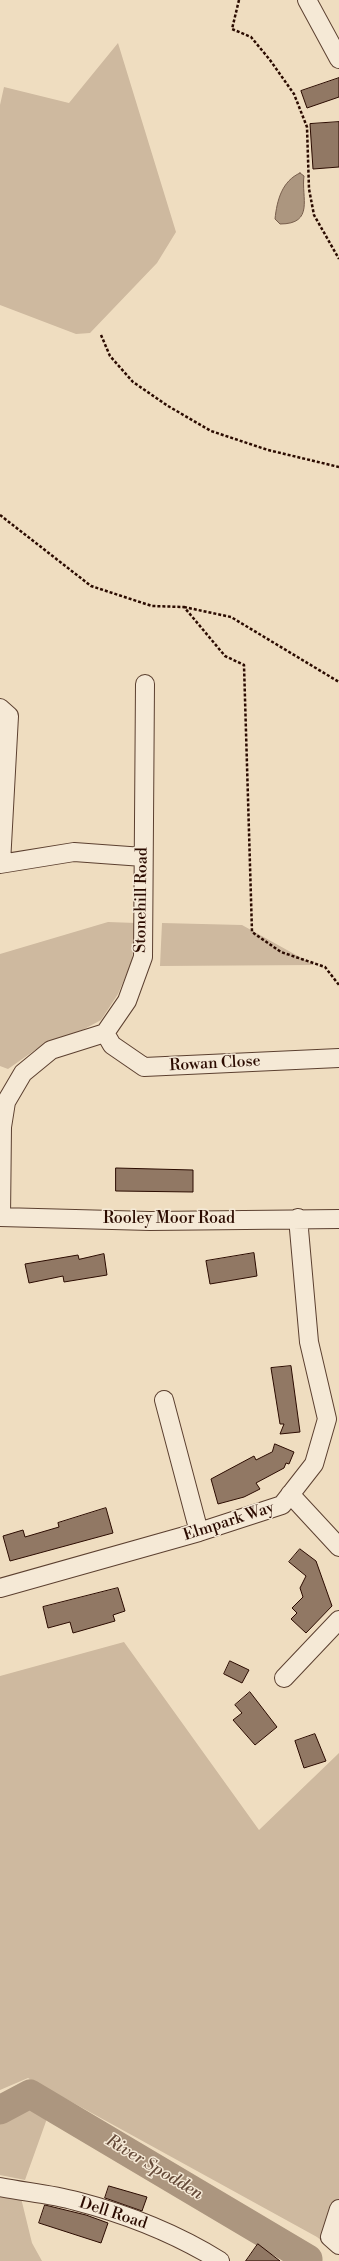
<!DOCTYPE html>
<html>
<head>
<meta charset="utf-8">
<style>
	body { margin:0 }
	canvas { display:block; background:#efddc0 }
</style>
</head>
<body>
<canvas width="339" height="2261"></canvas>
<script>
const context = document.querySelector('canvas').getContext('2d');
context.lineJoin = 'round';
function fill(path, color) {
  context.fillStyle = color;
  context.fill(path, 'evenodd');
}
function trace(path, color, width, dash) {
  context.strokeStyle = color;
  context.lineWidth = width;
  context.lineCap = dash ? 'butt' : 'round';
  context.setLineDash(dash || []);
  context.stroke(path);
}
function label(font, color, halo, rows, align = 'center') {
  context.font = font + ' "Libre Bodoni",serif';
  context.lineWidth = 3;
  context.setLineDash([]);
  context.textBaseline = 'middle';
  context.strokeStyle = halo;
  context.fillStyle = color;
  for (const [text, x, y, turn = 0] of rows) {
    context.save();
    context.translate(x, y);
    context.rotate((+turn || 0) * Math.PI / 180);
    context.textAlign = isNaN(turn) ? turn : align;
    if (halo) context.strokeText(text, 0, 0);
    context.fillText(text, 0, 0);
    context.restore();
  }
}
fill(new Path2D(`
	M118 43 176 232 157 263 90 333 76 334 0 305V105L4 87 69 103Z
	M108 922 136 923 132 961 118 994 101 1020 77 1033 45 1043 8 1069 0 1066V954Z
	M162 923 242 925 314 965 160 966Z
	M124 1642 259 1830 339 1753V2255L317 2237 28 2078 0 2090V1676Z
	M31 2100 49 2113 25 2180 0 2175V2117Z
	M0 2196 21 2198 32 2243 42 2261H0Z`), '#ceb99f');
const water = new Path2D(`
	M300 173 304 176C301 197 315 224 280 224L275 219C277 200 282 181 300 173Z`);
fill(water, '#ac967f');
trace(water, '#785e4c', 1);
trace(new Path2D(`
	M0 2110 30 2094 308 2259`), '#ac967f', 29);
const building = new Path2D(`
	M339 78V97L307 108 301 91Z
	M339 122V167L313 169 310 124Z
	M116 1168 193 1170V1192L116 1191Z
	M254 1253 257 1276 210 1284 206 1261Z
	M104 1254 107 1275 64 1282 63 1276 29 1283 25 1264 78 1255 79 1259Z
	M291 1366 300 1432 280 1434 284 1424H280L271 1368Z
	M275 1444 294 1452 289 1464 286 1463 284 1468 256 1483 260 1489 244 1497 218 1504 211 1479 254 1456 256 1460 272 1452Z
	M106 1508 113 1533 10 1561 3 1536 23 1530 25 1537 59 1527 58 1523Z
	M300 1549 316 1561 332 1606 306 1633 291 1619 297 1613 292 1608 303 1597 300 1588 306 1576 289 1562Z
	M118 1588 125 1611 113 1615 115 1621 73 1633 70 1622 48 1628 43 1607Z
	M230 1661 249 1670 242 1683 224 1674Z
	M250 1692 277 1727 255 1745 233 1720 242 1713 235 1705Z
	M315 1734 326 1761 304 1768 295 1741Z
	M109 2186 147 2197 142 2211 105 2198Z
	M45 2205 86 2215 108 2223 101 2243 39 2223Z
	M258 2244 280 2261H246Z`);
fill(building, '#917864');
trace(building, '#2b0b00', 1);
const street = new Path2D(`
	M307 0 339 59
	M0 708 9 716 1 863
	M0 864 74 852 143 857
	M105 1033 112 1045 144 1067 339 1058
	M0 1217 150 1221 339 1219
	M1 1217 2 1127 6 1102 23 1073 51 1050 105 1033 127 1001 143 957 145 684
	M164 1400 199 1532
	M290 1494 339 1547
	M0 1588 199 1532 282 1505 314 1464 327 1419 309 1342 298 1218
	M284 1678 339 1620
	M0 2187C25 2192 51 2194 76 2201 126 2214 175 2233 220 2261
	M339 2209 330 2237 339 2245`);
trace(street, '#5c4030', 20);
trace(new Path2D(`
	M239 0 232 29 251 37 270 60 294 94 307 127 309 189 314 215 339 259
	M101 335 110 356 133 382 168 406 211 431 268 450 339 467
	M0 515 91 586 152 606 184 607 225 656 244 665 252 932 281 952 325 967 339 985
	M184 607 231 617 339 682`), '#2b0b00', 2.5, [3, 2]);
trace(street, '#f5e9d6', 18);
label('16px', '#2b0b00', '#f5e9d6', [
	["Stonehill Road",142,900,-89],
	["Rowan Close",215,1064,-3],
	["Rooley Moor Road",169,1219],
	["Elmpark Way",229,1522,-18],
	["Dell Road",113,2214,18]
]);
label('italic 17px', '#654a39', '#f5e9d6', [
	["River Spodden",154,2168,31]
]);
</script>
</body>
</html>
